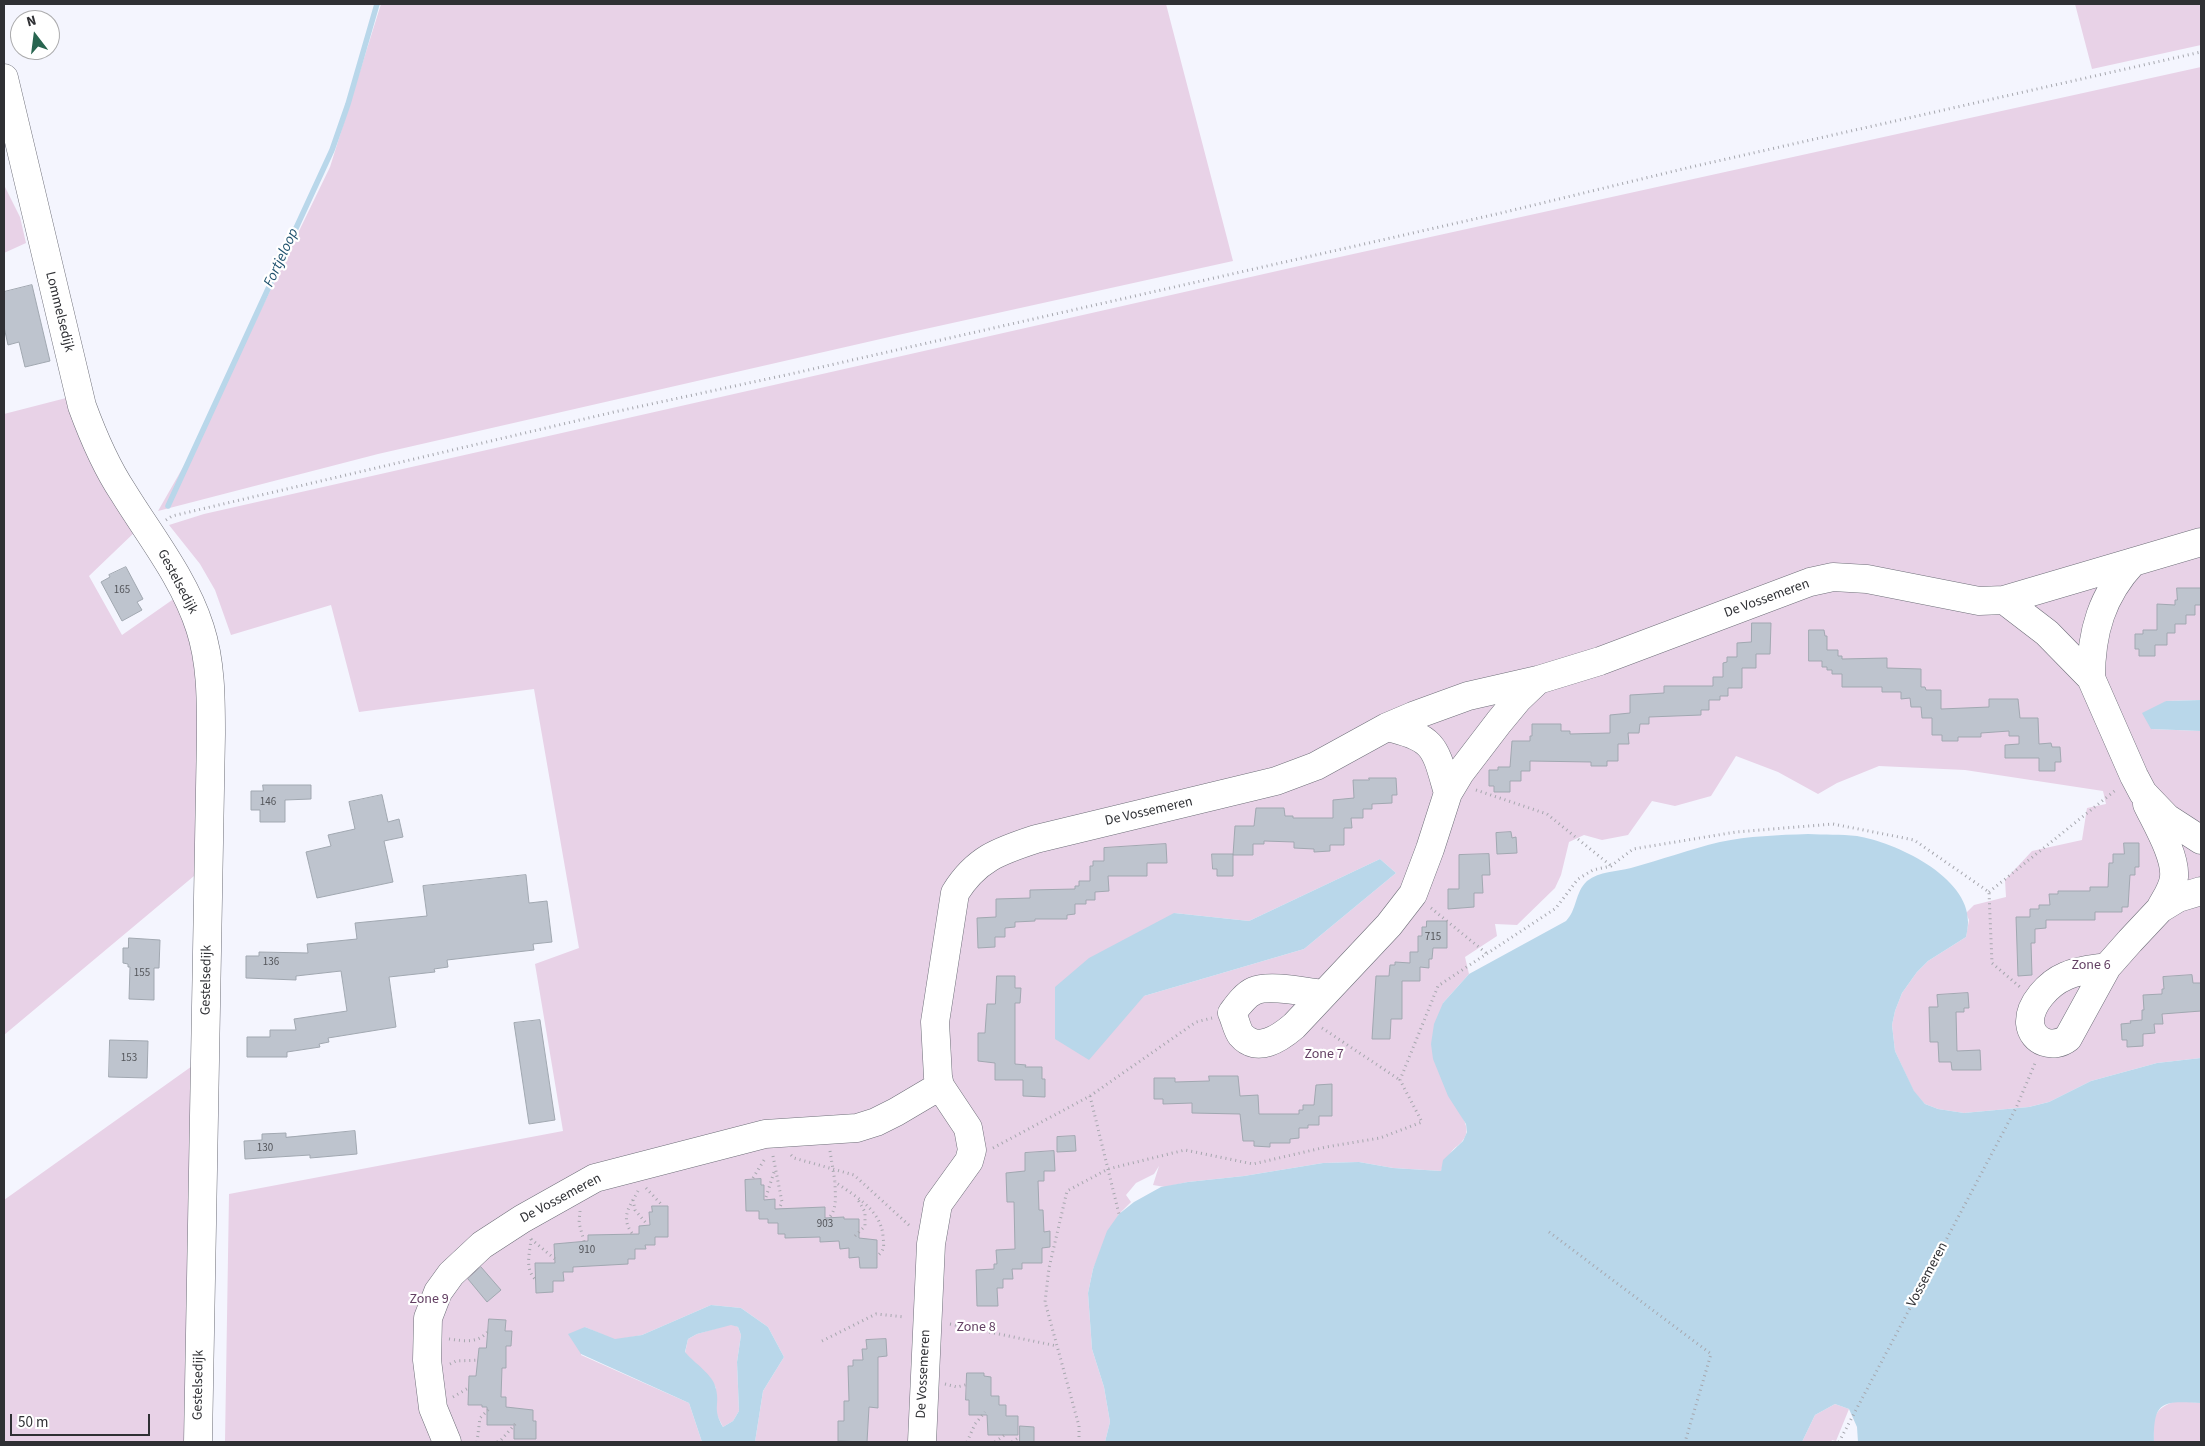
<!DOCTYPE html>
<html>
<head>
<meta charset="utf-8">
<style>
	body { margin:0 }
	#map { position:relative; width:2205px; height:1446px; overflow:hidden; background:#f4f5fe; font-family:"Source Sans 3",sans-serif }
	canvas { display:block }
	.frame { position:absolute; inset:0; border:5px solid #2f3034; pointer-events:none }
	.north { position:absolute; left:10px; top:10px; width:50px; height:50px; box-sizing:border-box; background:#fff; border:1px solid #acacae; border-radius:50%; rotate:345deg; font-size:14px; font-weight:700; line-height:20px; text-align:center; color:#2f3034 }
	.north::after { content:''; display:block; margin:auto; width:18px; height:22px; background:#286550; clip-path:polygon(50% 0,100% 100%,50% 72%,0 100%) }
	.scale { position:absolute; left:10px; top:1414px; width:140px; height:22px; box-sizing:border-box; border:2px solid #2f3034; border-top:0; padding-left:6px; font-size:15px; line-height:18px; white-space:nowrap; color:#2f3034; -webkit-text-stroke:4px #fff; paint-order:stroke }
</style>
</head>
<body>
<div id="map">
<canvas width="2205" height="1446"></canvas>
<div class="frame"></div>
<div class="north">N</div>
<div class="scale">50 m</div>
</div>
<script>
const context = document.querySelector('canvas').getContext('2d');
context.lineJoin = 'round';
function fill(path, color) {
  context.fillStyle = color;
  context.fill(path, 'evenodd');
}
function trace(path, color, width, dash) {
  context.strokeStyle = color;
  context.lineWidth = width;
  context.lineCap = dash ? 'butt' : 'round';
  context.setLineDash(dash || []);
  context.stroke(path);
}
function label(font, color, halo, rows, align = 'center') {
  context.font = font + ' "Source Sans 3",sans-serif';
  context.lineWidth = 4.5;
  context.setLineDash([]);
  context.textBaseline = 'middle';
  context.strokeStyle = halo;
  context.fillStyle = color;
  for (const [text, x, y, turn = 0] of rows) {
    context.save();
    context.translate(x, y);
    context.rotate((+turn || 0) * Math.PI / 180);
    context.textAlign = isNaN(turn) ? turn : align;
    if (halo) context.strokeText(text, 0, 0);
    context.fillText(text, 0, 0);
    context.restore();
  }
}
fill(new Path2D(`
	M381 4H1166L1233 261 898 335 378 454 158 511 194 448 330 167Z
	M2075 4H2201V45L2092 69Z
	M2201 67V700L2166 701 2151 729 2201 731V1058L2157 1063 2091 1081 2049 1102 2029 1107 1964 1113 1938 1109 1925 1104 1914 1092 1895 1051 1892 1025 1895 1011 1902 993 1917 972 1928 961 1966 937 1969 920 1966 913 1974 905 2006 897 2005 880 2032 851 2082 840 2087 808 2106 804 2103 791 1965 770 1879 766 1837 783 1818 794 1778 772 1736 756 1711 796 1675 806 1652 801 1628 835 1602 840 1584 835 1569 842 1561 875 1555 888 1517 925 1495 924 1497 936 1465 957 1469 974 1443 1003 1459 1111C1464 1120 1471 1130 1463 1140 1460 1145 1455 1147 1452 1151 1447 1157 1443 1164 1441 1171L1393 1168 1359 1162 1323 1163 1244 1176 1188 1182 1165 1187 1153 1185 1159 1166 1154 1174 1136 1183 1126 1195 1131 1202 1119 1214 1098 1258 1093 1269 1088 1293 1092 1349 1104 1387 1110 1422 1105 1442H755L763 1391 784 1357 768 1327 741 1308 711 1305 642 1335 615 1340 585 1327 581 1355 689 1403 702 1442H225L229 1194 563 1131 535 964 579 948 534 689 359 712 331 605 231 635 215 590 200 564 169 525 204 514 1308 264ZM1380 859 1396 873 1304 949 1144 996 1174 913 1249 921Z
	M4 185 20 217 26 243 4 253Z
	M70 397 137 530 89 576 122 635 175 598 192 641 200 690V871L4 1035V414Z
	M195 1064 189 1442H4V1200Z
	M731 1324 738 1327 741 1335 737 1362 739 1411 733 1421 723 1427 716 1413V1388L711 1379 685 1353 688 1339 697 1334Z
	M2177 1401 2201 1403V1442H2154C2153 1419 2152 1408 2177 1401Z
	M1835 1404 1849 1409 1836 1441 1832 1440 1831 1442H1802L1815 1415Z`), '#e8d2e7');
fill(new Path2D(`
	M2201 700V731L2151 729 2142 713 2166 701Z
	M1808 834C1824 835 1841 834 1857 836 1894 842 1969 876 1968 922 1968 927 1967 932 1966 937L1928 961 1917 972 1902 993 1895 1011 1892 1025 1895 1051 1914 1091 1925 1104 1938 1109 1964 1113 2029 1107 2049 1102 2091 1081 2157 1063 2201 1058V1403C2163 1401 2153 1400 2154 1442H1858L1857 1427 1849 1409 1835 1404 1815 1415 1802 1442H1105L1110 1422 1104 1387 1092 1349 1088 1293 1093 1269 1107 1231 1119 1214 1134 1202 1161 1187 1188 1182 1244 1176 1323 1163 1359 1162 1393 1168 1441 1171 1443 1160 1463 1141 1467 1132 1466 1124 1448 1096 1433 1059 1431 1044 1434 1024 1443 1003 1469 974 1566 921C1577 910 1575 892 1587 881 1600 871 1616 872 1631 868 1661 860 1690 849 1720 842 1749 836 1778 835 1808 834Z
	M1380 859 1396 873 1304 949 1144 996 1089 1060 1055 1039V987L1089 958 1174 913 1249 921Z
	M711 1305 741 1308 768 1327 784 1357 763 1391 755 1442H702L689 1403 581 1354 568 1334 585 1327 615 1339 642 1335ZM731 1325 738 1327 741 1335 737 1362 739 1411 733 1421 723 1427C712 1408 720 1406 716 1389 714 1375 694 1363 685 1352L688 1339 697 1334Z`), '#b9d7ea');
trace(new Path2D(`
	M168 506 332 150 348 104 377 4`), '#b9d7ea', 5.5);
const building = new Path2D(`
	M32 285 50 361 25 367 19 342 8 345 4 327V292Z
	M126 567 143 599 137 602 142 610 122 621 101 582 110 577 109 575Z
	M2177 588H2201V605H2195V615H2186V624H2175V633H2167V645H2155V656H2139V649H2135V634H2143V630H2157V604L2175 605V600H2177Z
	M1752 623H1771L1770 654H1756V668H1742V688H1728V696H1720V700H1709V710H1701V715L1649 717V724H1640L1639 733H1628L1629 744H1618V761H1607V766H1591V762L1530 761V771H1521V781H1510V792H1494V786H1489V770H1498V767H1510L1512 741H1530V736H1532V724H1561V731H1570V734L1610 733V715L1630 713V695L1664 693V686H1713V677H1723V663L1727 662V657H1737V643L1751 642Z
	M1809 630H1824L1825 636H1827V650H1838V656H1842V659L1887 658V668L1921 669V687H1925L1926 690H1941V709L1989 707V699H2018L2020 718H2038L2039 744 2051 743 2052 747H2060L2061 762H2055V771H2039V758H2005V745L2019 744V736H2009V731L1981 733V737H1958V741H1942V735H1932V718H1922L1921 707H1911L1910 698 1901 699V692H1882V687H1842V674H1832V670H1827V667H1822V661H1809Z
	M1369 778H1396L1397 795H1392V803L1372 804V809H1363V818H1351L1352 828H1344V845H1330V851L1314 852V849L1294 848V842L1264 841V844H1253V855H1233L1235 826H1254L1256 808H1284L1285 816H1293V818H1333V800L1354 798 1353 780H1369Z
	M263 785H311V799L285 800V822H260V810H251V791H263Z
	M382 795 388 822 399 819 403 837 384 841 393 882 317 898 306 852 331 846 328 835 355 829 349 802Z
	M1511 832 1512 838 1516 837 1517 853 1497 854 1496 833Z
	M2124 843H2139V867H2135V875H2130L2128 907H2122V912H2095V920H2046V928L2035 929V943H2031L2032 975 2018 976 2016 917H2030V909H2039V905H2050L2049 894H2058V891H2090V887H2108L2109 863H2113V854H2124Z
	M1166 844 1167 863H1147V876H1108L1109 891 1095 892V900H1086V904H1075V914L1067 915V919H1035V921L1015 922V927L1005 928V937H995V947L978 948 977 918 996 917V899L1030 898V890L1075 889V886H1079V881H1090V866H1093V861H1104V848Z
	M1212 854H1233V876H1217V869H1213Z
	M1489 854 1490 875H1482L1483 893H1474V907L1448 909V889H1459V855Z
	M526 875 529 903 547 901 552 942 533 944 534 950 447 960 448 967 434 969 435 972 389 977 396 1027 328 1038 329 1042 319 1044 320 1047 287 1052V1057H247V1037H270V1030H296L294 1019 347 1011 341 971 296 976V980L246 978V956H259V952L308 953 307 944 357 939 355 923 427 916 423 886Z
	M1427 921H1447V948H1433L1432 959H1429V968L1420 967V981H1402V1019H1391L1390 1039H1372L1376 976H1389L1390 965H1395V962L1410 963V952H1418V936H1422V927H1426Z
	M129 938 160 940 159 968H154V1000L129 999 130 967H128V964L123 963V948H128Z
	M2192 975 2193 983H2201V1011L2162 1014 2163 1024H2154L2155 1033 2143 1034V1046L2127 1047V1040H2122L2121 1024 2131 1023 2130 1021 2142 1020V1010H2144L2143 995 2162 994V989H2164L2163 977Z
	M997 976H1015V988H1021L1020 1003H1015V1064L1026 1065 1025 1067H1042V1079H1045V1097L1023 1096V1080H995V1063L978 1061V1033H985L987 1004H995Z
	M1968 993 1969 1008H1964V1012H1956L1957 1051 1980 1050 1981 1070H1952L1951 1062H1939L1938 1042H1930L1929 1007H1938L1937 995Z
	M540 1020 555 1120 529 1124 514 1023Z
	M110 1040 148 1041 147 1078 109 1077Z
	M1209 1076H1238L1240 1096 1258 1095 1259 1114H1299V1110H1303V1105H1314L1316 1085 1332 1084V1116H1319V1125H1308V1128H1299V1138L1290 1139V1143H1270V1147L1254 1146V1141H1243L1240 1114 1192 1113V1103L1163 1104V1099H1154V1078H1175V1082L1209 1081Z
	M355 1131 357 1154 310 1158V1155L245 1159 244 1141 262 1140V1134L286 1133V1137Z
	M1075 1136 1076 1151 1057 1152V1137Z
	M1054 1151 1055 1171H1044V1181H1038L1039 1210H1043L1044 1232 1050 1231V1247L1042 1248V1263H1022V1269H1012L1013 1279H1003V1288H997L998 1306H977L976 1270 994 1269V1264H997L996 1250 1015 1249 1014 1202H1007L1006 1173 1025 1171V1153Z
	M761 1179V1185H764V1200L775 1199V1209L825 1207V1218L844 1217V1219H859V1238L877 1240V1268H860L859 1257 849 1258V1248L840 1249 839 1241 820 1242V1237L785 1238V1234H778V1223H768V1219H759V1211H746L745 1180Z
	M652 1206H668V1237H655V1245H645L646 1249H635V1259H628V1264L573 1267V1272H563L564 1281H553V1292L536 1293 535 1263H555L554 1244 588 1241V1235L639 1234V1226L650 1225 649 1212H652Z
	M481 1267 501 1290 487 1302 468 1279Z
	M489 1319 506 1320 505 1331H512L511 1346H506V1368H502L501 1397H506V1407L533 1410V1421H536V1439H514V1425H487V1407H482V1405H468L469 1376H476L479 1348H486Z
	M886 1339 887 1356 878 1357V1408L869 1407 867 1442 838 1441V1421H844V1401H849L848 1366H853V1360H863L862 1349H867L866 1340Z
	M967 1373H984V1376L991 1377V1396H999V1405H1006V1416H1018V1435H988L987 1415H969V1400H966Z
	M1020 1426 1034 1427V1442H1020Z`);
fill(building, '#bec4ce');
trace(building, '#a1a8b1', 1);
const minor = new Path2D(`
	M2004 600 2201 542
	M2091 678C2091 632 2102 595 2133 562
	M1387 727C1436 738 1435 748 1448 793
	M2147 804C2156 823 2176 856 2174 877 2173 889 2165 899 2160 909
	M2107 967C2094 969 2078 970 2066 976 2049 983 2029 1004 2030 1023 2032 1043 2054 1049 2068 1038L2107 967 2130 941 2160 909 2178 898 2201 891
	M1323 994C1306 992 1269 984 1254 991 1245 995 1238 1005 1232 1013 1235 1019 1237 1030 1241 1035 1257 1054 1280 1038 1294 1026L1389 925 1413 894 1430 849 1448 793 1460 773 1499 722 1518 699 1538 680
	M447 1442 433 1408 427 1360 428 1318 438 1292 451 1274 482 1245 522 1219 595 1178 765 1134 857 1128 876 1122 896 1112 940 1086
	M922 1442 931 1244 938 1204 969 1161 972 1150 968 1128 940 1086 938 1077 935 1022 955 893C976 859 999 851 1036 839L1276 781 1316 766 1387 727 1413 716 1468 696 1538 680 1600 661 1810 582 1833 577 1867 579 1979 601 2004 600 2047 633 2091 678 2134 776 2143 793 2167 818 2201 840`);
const major = new Path2D(`
	M4 78 82 406C93 436 105 465 123 492 150 536 184 578 200 628 211 662 211 698 211 734L198 1442`);
trace(minor, '#6e6f79', 29);
trace(major, '#6e6f79', 29);
trace(new Path2D(`
	M166 520 172 516 614 412 795 373 1501 213 1691 167 2201 52
	M1476 790 1547 814 1610 865
	M1989 892 2117 789
	M1431 908 1486 953
	M1322 1028 1400 1080
	M1090 1096 1119 1214
	M993 1148 1090 1096 1196 1022 1212 1018
	M830 1151 835 1182C855 1196 881 1210 883 1236 884 1247 885 1250 876 1257
	M791 1155 794 1158 854 1175 911 1227
	M773 1156 782 1202 780 1207
	M753 1178 766 1157
	M646 1188 661 1204
	M766 1197 775 1169
	M633 1200 635 1210 646 1223
	M580 1211 579 1223 585 1245
	M827 1220C838 1210 835 1196 835 1182
	M1549 1232 1711 1354 1685 1442
	M632 1233C620 1217 630 1206 638 1191
	M855 1236 865 1226V1212L857 1198
	M531 1239C530 1253 524 1269 536 1280
	M531 1239 556 1260
	M950 1324 1057 1346
	M449 1339C464 1341 479 1344 489 1330
	M822 1341 876 1314 905 1317
	M450 1364 456 1361 479 1360
	M945 1384 957 1387 969 1384
	M453 1397 470 1387
	M477 1442 480 1418 490 1408
	M497 1442 500 1441 517 1422
	M967 1442 975 1424 985 1412
	M995 1442 1006 1434
	M1012 1442 1018 1438
	M1079 1442V1426L1045 1302 1049 1268 1067 1191 1108 1169 1185 1150 1253 1164 1326 1147 1380 1138 1422 1122 1400 1080 1438 986 1556 908 1578 879 1593 870 1611 866 1633 849 1736 832 1833 824 1914 840 1989 892 1992 963 2020 987
	M1839 1442 2016 1108 2036 1061`), '#a6a7ae', 3, [1, 4]);
trace(minor, '#fff', 28);
trace(major, '#fff', 28);
label('11px', '#53555a', null, [
	["165",122,591],
	["146",268,803],
	["715",1433,938],
	["136",271,963],
	["155",142,974],
	["153",129,1059],
	["130",265,1149],
	["903",825,1225],
	["910",587,1251]
]);
label('14px', '#2f3034', '#fff', [
	["Lommelsedijk",59,312,76],
	["Gestelsedijk",177,582,62],
	["De Vossemeren",1767,599,-20],
	["De Vossemeren",1149,812,-13],
	["Gestelsedijk",207,980,-89],
	["De Vossemeren",561,1199,-28],
	["Vossemeren",1928,1275,-62],
	["De Vossemeren",924,1374,-87],
	["Gestelsedijk",199,1385,-89]
]);
label('14px', '#634063', '#fff', [
	["Zone 6",2091,966],
	["Zone 7",1324,1055],
	["Zone 9",429,1300],
	["Zone 8",976,1328]
]);
label('italic 15px', '#1f526e', '#fff', [
	["Fortjeloop",282,258,-65]
]);
</script>
</body>
</html>
